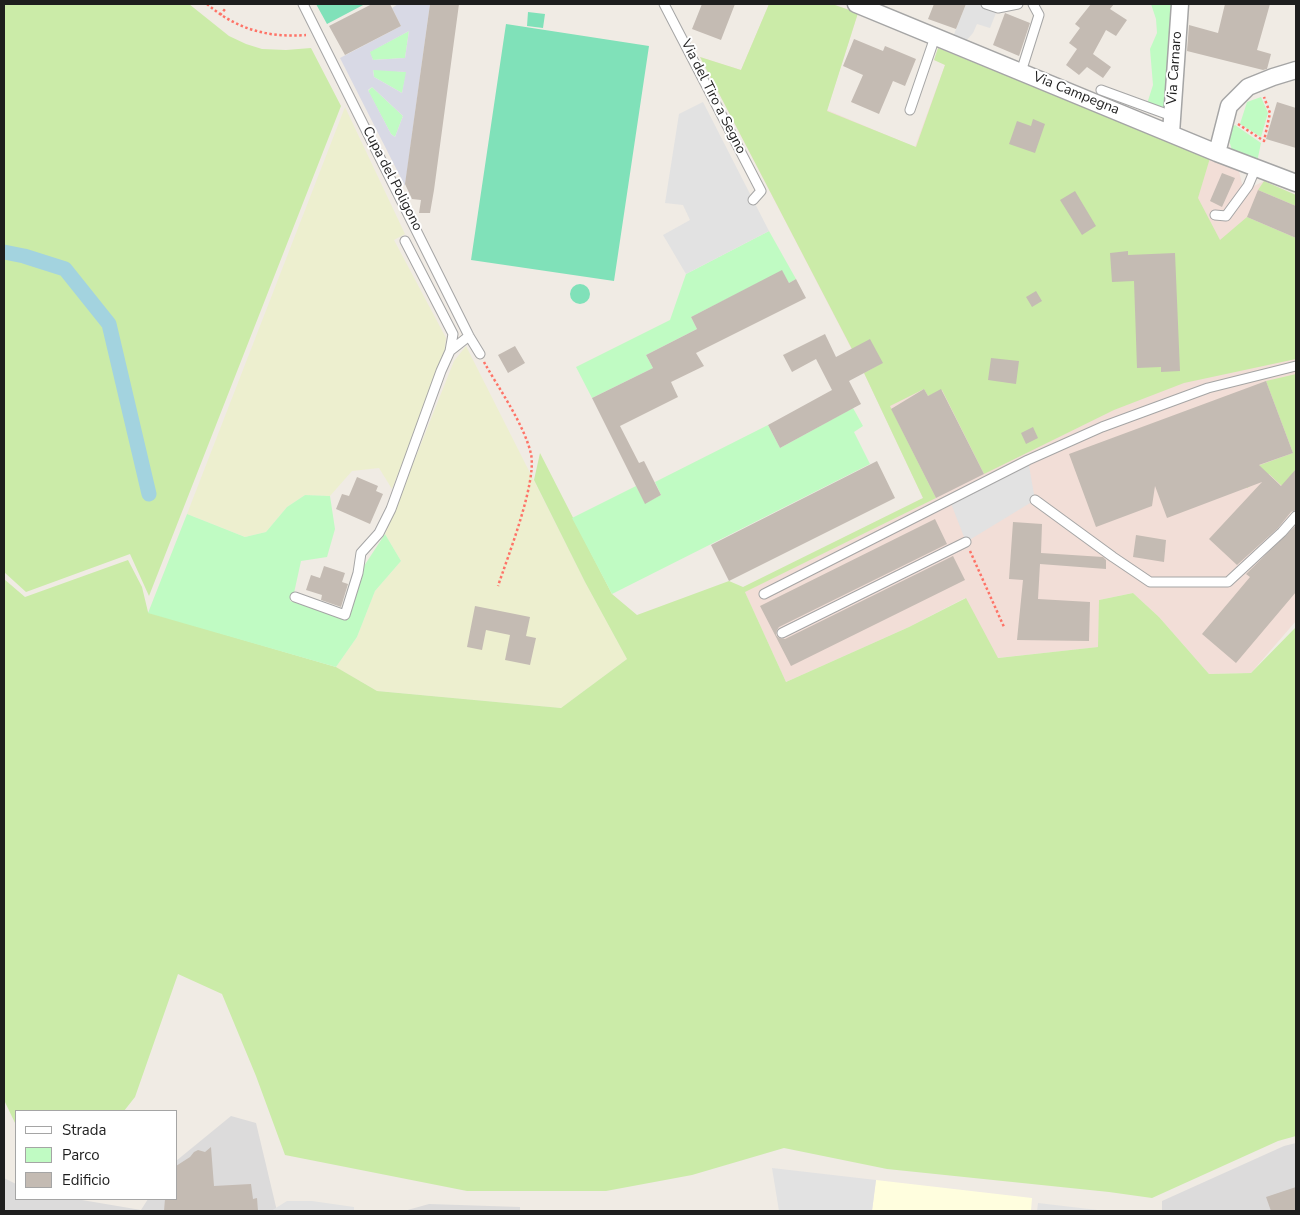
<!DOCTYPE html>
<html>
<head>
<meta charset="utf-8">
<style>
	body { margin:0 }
	#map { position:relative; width:1300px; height:1215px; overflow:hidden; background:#f0ebe4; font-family:"Nunito Sans",sans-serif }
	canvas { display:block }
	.frame { position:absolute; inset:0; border:5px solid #1e1e1e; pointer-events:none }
	.legend { position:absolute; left:15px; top:1110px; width:162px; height:90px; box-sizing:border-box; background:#fff; border:1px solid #a5a5a5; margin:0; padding:6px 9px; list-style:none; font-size:15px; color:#1e1e1e }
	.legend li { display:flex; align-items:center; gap:10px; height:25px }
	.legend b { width:25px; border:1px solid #a5a5a5 }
</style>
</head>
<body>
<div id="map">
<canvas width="1300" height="1215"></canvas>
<div class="frame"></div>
<ul class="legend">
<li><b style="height:6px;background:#fff"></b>Strada</li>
<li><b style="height:14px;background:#c0fbc3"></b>Parco</li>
<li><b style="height:14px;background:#c4bbb3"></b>Edificio</li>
</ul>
</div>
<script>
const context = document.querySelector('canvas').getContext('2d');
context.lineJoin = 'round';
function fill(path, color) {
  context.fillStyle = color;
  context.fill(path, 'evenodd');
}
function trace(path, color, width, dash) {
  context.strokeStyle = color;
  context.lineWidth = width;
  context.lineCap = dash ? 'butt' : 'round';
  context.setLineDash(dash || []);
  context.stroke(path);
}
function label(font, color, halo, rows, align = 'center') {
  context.font = font + ' "Nunito Sans",sans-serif';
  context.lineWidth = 4;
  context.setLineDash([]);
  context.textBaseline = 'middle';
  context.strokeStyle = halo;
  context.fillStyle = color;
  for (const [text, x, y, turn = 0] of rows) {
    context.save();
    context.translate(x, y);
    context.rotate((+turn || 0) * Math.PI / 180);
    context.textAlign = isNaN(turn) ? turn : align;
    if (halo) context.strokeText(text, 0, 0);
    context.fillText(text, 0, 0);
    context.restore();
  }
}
fill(new Path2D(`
	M231 1116 256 1123 277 1211H4V1178L16 1184V1199H76L141 1210 148 1199H176V1161Z
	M1296 1143V1211H1162V1201L1284 1146Z
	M429 1204 520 1207V1211H404Z`), '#dcdbdb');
fill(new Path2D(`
	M876 1180 1032 1198 1031 1211H872Z`), '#fffede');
fill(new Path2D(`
	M769 4H832L858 13 827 110 915 147 945 65 934 60 938 48 1210 158 1239 171 1242 184 1252 187 1264 181 1296 195V621L1251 673 1209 674 1159 617 1133 593 1099 600V647L997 658 965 598 909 627 786 682 743 588 923 498 864 373 700 57 741 70Z`), '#f2ded7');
fill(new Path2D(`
	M345 107 405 234 394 240 446 338 444 359 392 489 379 468 352 471 330 496 305 495 287 507 266 532 245 537 187 514Z
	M466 346 585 582 627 659 561 708 377 691 336 667 357 637 375 591 401 561 385 534 454 361Z`), '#edefcf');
fill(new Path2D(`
	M4 4H189L229 36 246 44 262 49 286 50 311 48 341 106 149 596 130 554 26 592 4 572Z
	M769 4H832L858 13 827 111 916 147 945 65 934 60 938 48 1210 158 1198 198 1220 240 1247 217 1296 238V359L1184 383 1114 410 984 474 942 390 928 396 924 389 890 406 936 498 745 592 786 682 909 627 966 598 998 658 1098 647 1099 600 1133 593 1159 617 1209 674 1251 673 1296 627V1136L1278 1141 1152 1198 1109 1192 887 1169 784 1148 692 1175 606 1191H467L285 1155 256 1076 222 994 178 974 135 1097 124 1111H16V1125L4 1100V579L25 597 128 560 142 587 148 612 336 667 377 691 561 708 627 659 585 582 534 480 540 453 612 594 637 615 729 581 743 587 923 498 864 373 882 363 852 349 700 57 741 70Z
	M1264 181 1296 195V206L1258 190Z
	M1296 374V469L1294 472 1296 474V499L1269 474 1247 488 1241 472 1293 453 1266 381Z`), '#cbeba8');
fill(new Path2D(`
	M1151 4H1180L1172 116 1146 107 1153 85 1150 49 1157 33 1156 19Z
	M409 31 405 58 373 60 369 52Z
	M373 69 407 72 402 93 374 77Z
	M372 87 403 116 395 137 391 134 368 91Z
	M1261 97 1268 113 1261 137 1240 124 1247 102Z
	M1235 125 1261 143 1256 167 1244 155 1232 150C1229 139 1225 132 1235 125Z
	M769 231 796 279 789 283 782 271 691 317 697 329 646 355 653 368 592 398 576 367 670 320 686 274Z
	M853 408 863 426 854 432 870 464 612 594 572 518 636 486 645 503 661 495 655 482 768 425 780 448Z
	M305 495 330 496 335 529 327 557 301 561 294 593 290 601 347 619 349 616 364 566 385 534 401 561 375 591 357 637 336 667 148 613 187 514 245 537 266 532 287 507Z`), '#c0fbc3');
fill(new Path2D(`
	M316 4H365L327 24Z
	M528 12 545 14 543 28 527 26Z
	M506 24 649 46 614 281 471 260Z
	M570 294a10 10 0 1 1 20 0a10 10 0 1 1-20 0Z`), '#80e1b9');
fill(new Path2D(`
	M966 4H986L998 8 990 28 977 24 973 33 966 41 953 37Z
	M703 102 769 231 686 274 663 235 690 220 683 205 665 203 679 114Z
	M1028 460 1035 500 966 542 950 501Z
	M772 1168 876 1180 872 1211H779Z
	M287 1201H312L354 1207V1211H271Z
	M1038 1203 1106 1211H1037Z`), '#e2e2e2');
fill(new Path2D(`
	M398 4H430L405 186 340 58 401 26 392 8ZM409 31 405 58 373 60 370 52ZM373 70 406 72 402 93 374 77ZM372 87 403 116 395 137 391 134 368 90Z`), '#d8d9e5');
trace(new Path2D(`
	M4 252 24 256 65 269 109 324 149 494`), '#a3d3df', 15);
fill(new Path2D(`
	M372 4H390L401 26 345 55 329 26Z
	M430 4H459L434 190 430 213H419L421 200 412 199 405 184Z
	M702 4H735L721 40 692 29Z
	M934 4H966L956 29 928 19Z
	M1091 4H1114L1110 9 1127 20 1116 36 1106 30 1093 54 1111 67 1103 78 1087 67 1079 75 1066 65 1077 49 1069 43 1080 28 1075 24Z
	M1225 4H1270L1257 50 1271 54 1267 69 1263 70 1187 51 1189 25 1218 33Z
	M1005 13 1030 23 1019 56 993 45Z
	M854 39 883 51 885 46 916 59 905 86 893 81 879 114 851 102 863 75 843 66Z
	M1277 102 1296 108V148L1266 139Z
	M1033 119 1045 124 1035 153 1009 144 1017 121 1031 126Z
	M1222 173 1235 178 1222 207 1210 201Z
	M1258 190 1296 206V238L1247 217Z
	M1075 191 1096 226 1082 235 1060 200Z
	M1128 251V255L1175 253 1180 371 1161 372V367L1137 368 1134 281 1112 282 1110 253Z
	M782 270 789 283 796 279 806 298 696 353 704 366 671 382 678 397 620 426 639 463 644 461 661 495 645 504 592 398 653 368 646 355 697 329 691 317Z
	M1036 291 1042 301 1032 307 1026 297Z
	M825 334 836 357 870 339 883 363 849 381 861 404 780 448 768 425 832 390 816 359 792 372 783 355Z
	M515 346 525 363 508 373 498 355Z
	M991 358 1019 361 1016 384 988 380Z
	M1266 381 1293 453 1259 465 1281 486 1296 469V510L1291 512 1278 528 1237 565 1209 539 1262 482 1167 518 1155 486 1152 506 1096 527 1069 454Z
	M924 389 928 396 941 389 984 474 936 498 891 409Z
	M1033 427 1038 438 1026 444 1021 433Z
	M877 461 895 498 729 581 711 545Z
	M357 477 378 486 376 491 383 494 370 524 336 509 342 494 349 496Z
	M935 519 947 544 779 627 777 630 776 635 779 638 785 639 953 556 965 580 791 666 760 606Z
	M1013 522 1042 524 1041 553 1103 557 1106 560V569L1040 564 1038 599 1090 602 1089 641 1017 640 1023 580 1009 579Z
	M1296 525V592L1236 663 1202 634 1250 577 1246 574Z
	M1136 535 1166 540 1164 562 1133 557Z
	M324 566 345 573 342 582 348 584 341 607 321 600 322 595 306 590 311 575 320 578Z
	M475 606 530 617 526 636 536 638 530 665 505 660 510 635 486 630 482 650 467 647Z
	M211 1147 214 1186 251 1184 253 1199 257 1198 258 1211H164L165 1199H176V1166L190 1157 194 1152 198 1150 205 1152Z
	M1296 1187V1211H1271L1266 1197Z`), '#c4bbb3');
const lane = new Path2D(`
	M303 4 469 336 480 354
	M664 4 761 191 753 200
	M986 4 998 8 1018 4
	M1021 72 1039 15 1033 4
	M1101 90 1172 116
	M910 110 935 37
	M1215 215 1226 216 1248 186 1256 167
	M405 241 453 334 450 351
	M1035 500 1113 557 1150 582H1228L1282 532 1296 516
	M764 594 1028 460 1102 427 1208 388 1296 366
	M295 597 345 615 358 573 361 553 379 533 391 509 441 371 450 351 469 336
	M782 633 966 542`);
const street = new Path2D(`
	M856 4 1217 153 1296 183
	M1171 133 1180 4
	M1217 153 1229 106 1248 87 1273 77 1296 70`);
trace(lane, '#a5a5a5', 11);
trace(street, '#a5a5a5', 19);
trace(new Path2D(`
	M207 4C236 29 268 38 306 35
	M220 15 226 8
	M1238 124 1264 141 1270 113 1264 97
	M484 362C499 389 524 424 531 454 537 482 508 556 498 586
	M970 551 1004 627`), '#fe7367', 2.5, [2.5, 2.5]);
trace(lane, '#fff', 9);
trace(street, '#fff', 16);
label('14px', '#1e1e1e', '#fff', [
	["Via Carnaro",1175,68,-86],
	["Via Campegna",1076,94,22],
	["Via del Tiro a Segno",713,97,63],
	["Cupa del Poligono",392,179,63]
]);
</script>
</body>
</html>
